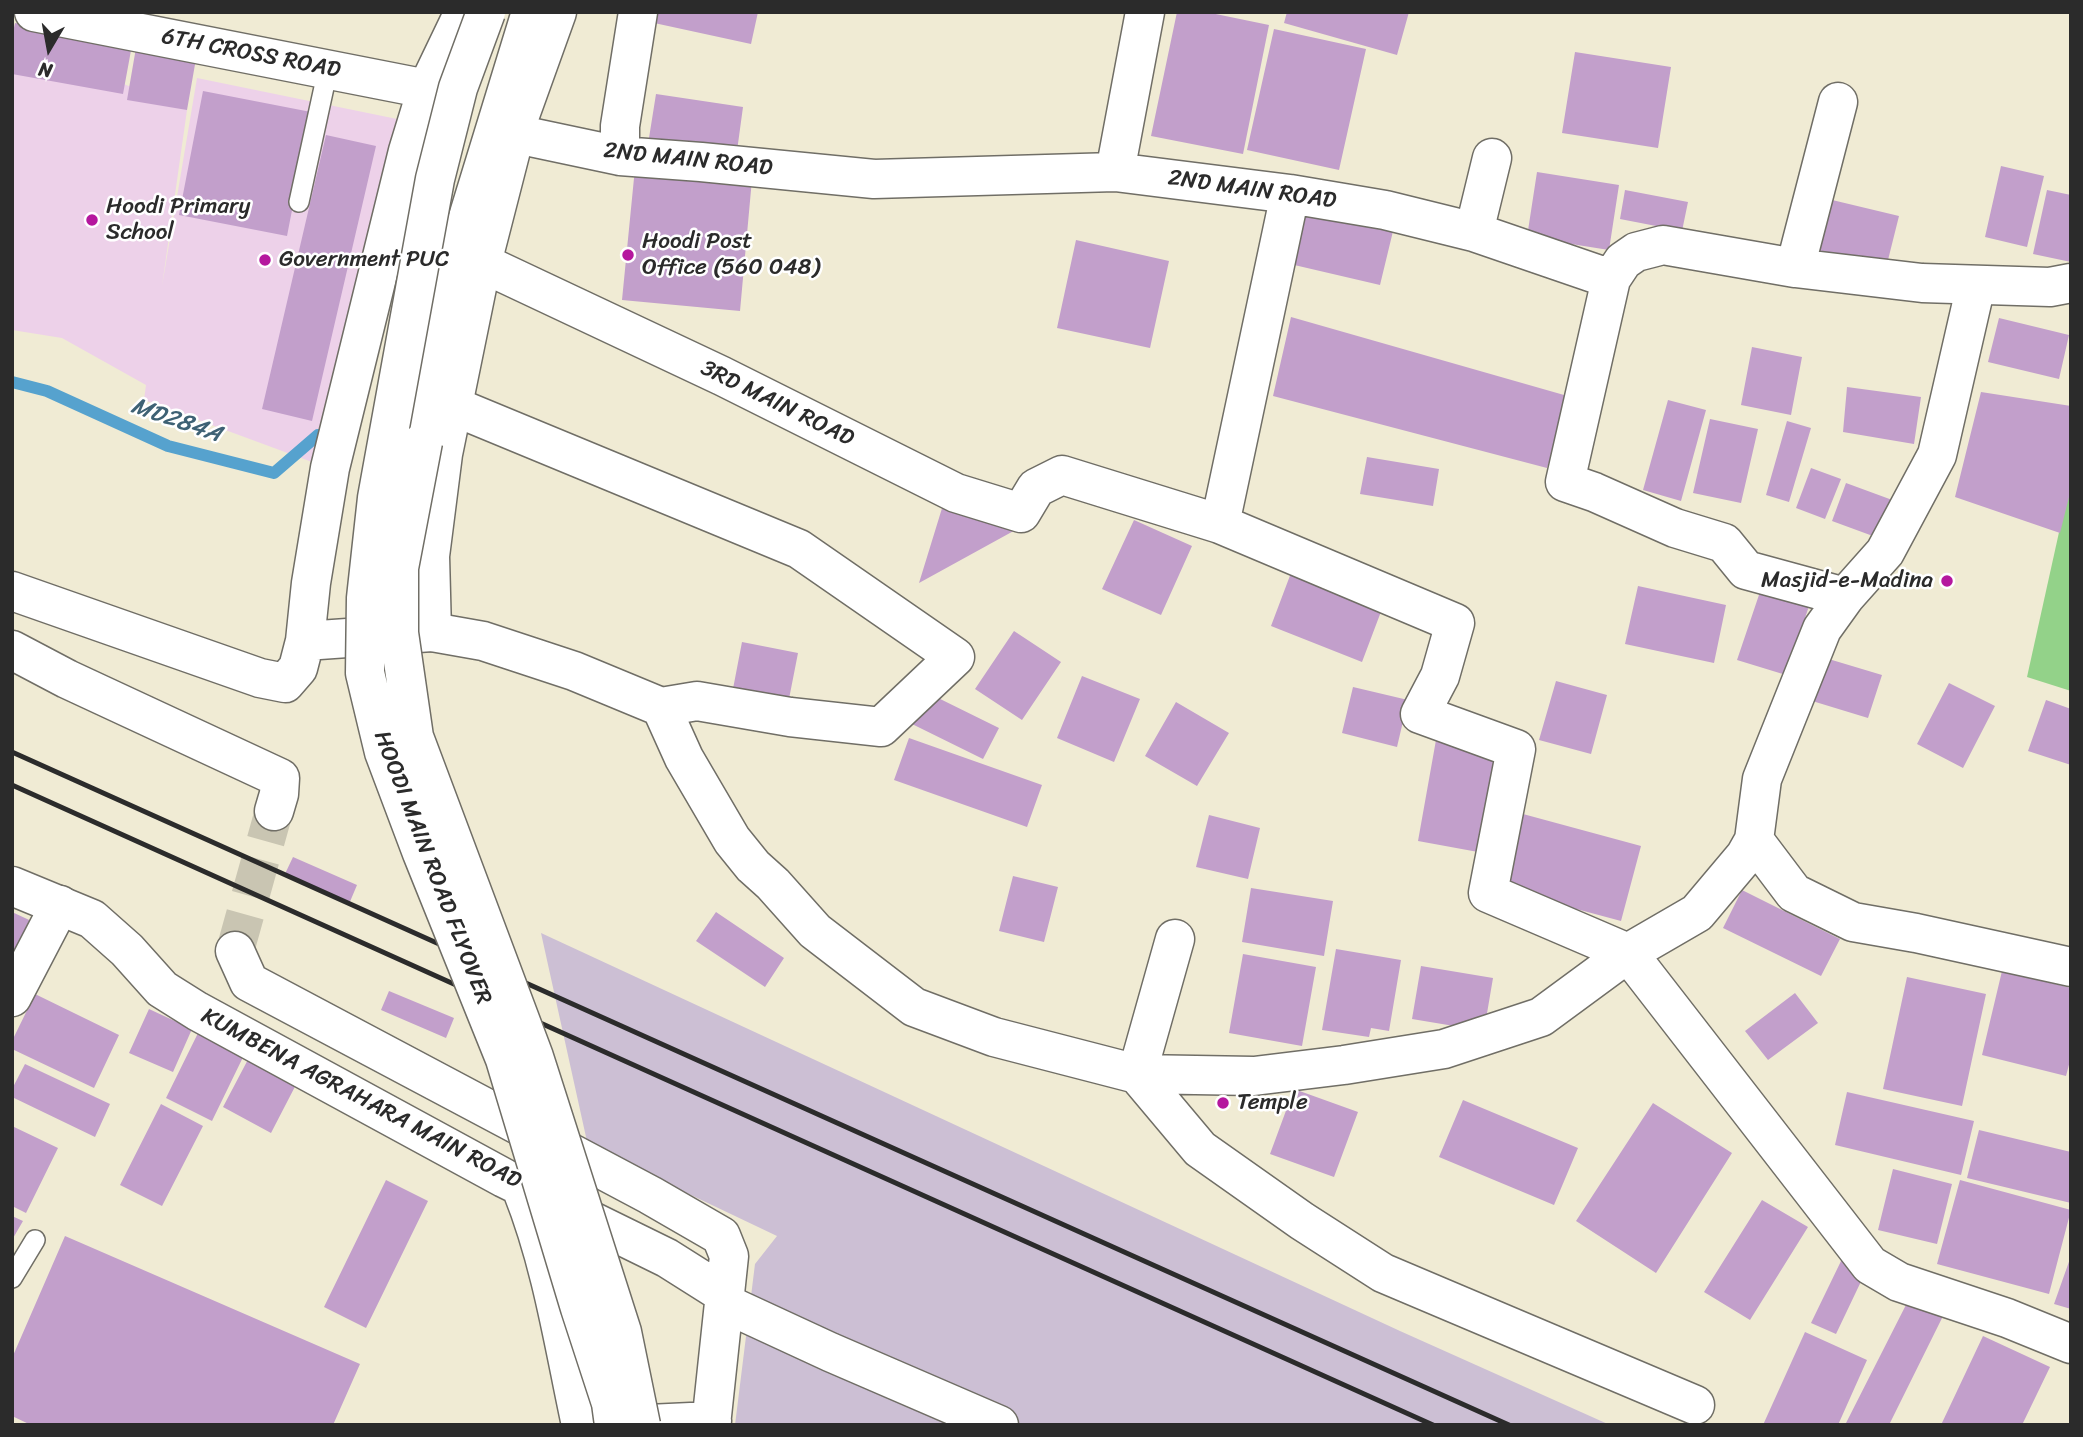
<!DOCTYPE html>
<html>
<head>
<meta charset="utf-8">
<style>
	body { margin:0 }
	#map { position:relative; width:2083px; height:1437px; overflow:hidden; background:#f0ebd4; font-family:Sriracha,sans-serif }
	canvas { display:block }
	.frame { position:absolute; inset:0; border:14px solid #2b2b2b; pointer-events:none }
	.north { position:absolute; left:14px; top:14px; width:70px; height:70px; -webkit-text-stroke:5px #fff; paint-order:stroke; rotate:190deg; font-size:19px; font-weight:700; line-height:28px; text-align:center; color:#2b2b2b }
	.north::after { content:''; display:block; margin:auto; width:24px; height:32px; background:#2b2b2b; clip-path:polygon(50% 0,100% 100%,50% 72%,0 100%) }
</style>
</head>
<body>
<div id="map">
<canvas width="2083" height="1437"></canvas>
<div class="frame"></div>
<div class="north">N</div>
</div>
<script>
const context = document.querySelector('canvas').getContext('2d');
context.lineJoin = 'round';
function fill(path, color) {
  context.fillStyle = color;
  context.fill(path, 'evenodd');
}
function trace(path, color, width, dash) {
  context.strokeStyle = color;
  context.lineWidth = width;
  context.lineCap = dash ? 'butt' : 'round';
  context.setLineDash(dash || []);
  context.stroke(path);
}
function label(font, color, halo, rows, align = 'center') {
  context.font = font + ' Sriracha,sans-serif';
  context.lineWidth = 5;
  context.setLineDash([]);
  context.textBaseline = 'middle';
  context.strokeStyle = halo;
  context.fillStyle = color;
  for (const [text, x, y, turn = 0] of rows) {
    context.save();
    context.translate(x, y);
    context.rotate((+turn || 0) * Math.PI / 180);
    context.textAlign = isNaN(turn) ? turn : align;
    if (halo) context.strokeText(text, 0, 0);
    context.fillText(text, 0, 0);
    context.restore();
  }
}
fill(new Path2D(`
	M12 38 187 110 162 286 197 78 397 119 312 462 144 400 146 385 62 338 12 330Z`), '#edd1e9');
fill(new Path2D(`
	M541 933 1400 1331 1610 1425H735L755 1264 777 1236 588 1146Z`), '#ccbfd4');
fill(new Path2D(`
	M2071 478V691L2027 677Z`), '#93d289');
trace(new Path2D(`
	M12 382 47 391 168 446 274 473 318 435`), '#56a2ce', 12);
fill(new Path2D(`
	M646 12H758L751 44 645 21Z
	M1177 12H1206L1269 25 1243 154 1151 136Z
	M1287 12H1409L1397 55 1284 23Z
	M15 23 132 45 123 94 12 74V37Z
	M1274 29 1366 49 1339 170 1247 150Z
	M137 42 197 53 187 110 127 100Z
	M1575 52 1671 67 1658 148 1562 133Z
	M203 91 311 112 287 236 179 215Z
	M656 94 743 107 737 151 649 138Z
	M326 135 376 146 312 421 262 409Z
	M2001 166 2044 176 2027 247 1985 237Z
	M635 168 752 179 740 311 622 300Z
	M1537 172 1619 185 1609 250 1527 237Z
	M1625 190 1688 202 1682 231 1620 219Z
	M2047 190 2071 195V262L2033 254Z
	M1828 199 1899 216 1886 268 1815 250Z
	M1303 207 1394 227 1380 285 1290 264Z
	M1076 240 1169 261 1150 348 1057 328Z
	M1291 317 1571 397 1547 468 1273 396Z
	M1999 318 2069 335 2059 379 1988 362Z
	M1752 347 1802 357 1791 415 1741 405Z
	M1847 387 1921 397 1914 444 1843 432Z
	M1981 392 2071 406V489L2060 533 1955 497Z
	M1668 400 1706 410 1681 501 1643 490Z
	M1710 419 1758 429 1741 503 1693 493Z
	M1787 421 1811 428 1789 502 1766 495Z
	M1367 457 1439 469 1433 506 1360 494Z
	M1811 468 1841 479 1825 519 1796 508Z
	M1846 483 1895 501 1881 539 1832 521Z
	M943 505 1019 528 919 583Z
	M1134 520 1192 546 1161 615 1102 589Z
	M1294 565 1385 601 1362 662 1271 626Z
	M1638 586 1726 605 1714 663 1625 644Z
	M1762 586 1810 603 1786 675 1737 660Z
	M1014 631 1061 662 1022 720 975 689Z
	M742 642 798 653 788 704 732 694Z
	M1822 657 1882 675 1868 718 1809 700Z
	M1082 676 1140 699 1114 762 1057 738Z
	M1556 681 1607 695 1591 754 1539 740Z
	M1949 683 1995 706 1963 768 1917 744Z
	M1353 687 1408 700 1397 747 1342 733Z
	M928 693 999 728 983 759 912 724Z
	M2046 700 2071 709V765L2028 751Z
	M1176 702 1229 733 1197 786 1145 756Z
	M909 738 1042 785 1027 827 894 780Z
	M1436 740 1507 753 1489 854 1418 841Z
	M1523 814 1641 846 1621 921 1502 889Z
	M1209 815 1260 828 1248 879 1196 867Z
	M293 857 357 885 349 904 284 876Z
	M1013 876 1058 887 1044 942 999 931Z
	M1251 888 1333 901 1324 956 1242 942Z
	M1742 890 1840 939 1821 976 1723 928Z
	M12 912 40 925 12 973Z
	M716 912 784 958 765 987 696 941Z
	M1336 949 1401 960 1389 1031 1371 1028 1369 1037 1322 1030Z
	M1243 954 1316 967 1302 1046 1229 1033Z
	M1421 966 1493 978 1484 1031 1412 1019Z
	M2002 971 2071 988V1057L2066 1076 1982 1055Z
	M1907 977 1986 994 1962 1106 1883 1089Z
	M389 991 454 1018 446 1038 381 1010Z
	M1795 993 1818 1023 1768 1060 1745 1031Z
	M35 994 119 1035 94 1088 12 1049V1041Z
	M149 1009 192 1029 173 1072 129 1053Z
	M200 1029 246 1051 212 1121 166 1098Z
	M253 1050 301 1075 271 1133 223 1107Z
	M25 1064 110 1104 95 1137 12 1097V1089Z
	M1294 1089 1358 1112 1334 1177 1270 1154Z
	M1847 1092 1974 1121 1961 1175 1835 1145Z
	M1463 1100 1578 1148 1554 1205 1439 1157Z
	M1653 1103 1732 1153 1656 1273 1576 1221Z
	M161 1104 203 1126 162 1206 120 1185Z
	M12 1126 58 1148 26 1213 12 1206Z
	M1979 1130 2071 1152V1203L1967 1178Z
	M1893 1169 1952 1184 1937 1244 1878 1230Z
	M386 1180 428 1201 366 1328 324 1307Z
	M1960 1180 2071 1210 2049 1294 1937 1264Z
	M1762 1200 1808 1227 1750 1320 1704 1292Z
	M12 1216 23 1221 12 1240Z
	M65 1236 360 1364 333 1425H31L12 1416V1358Z
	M2071 1256V1309L2054 1304Z
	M1842 1259 1866 1271 1836 1334 1811 1323Z
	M1911 1295 1945 1312 1889 1425H1845Z
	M1805 1332 1867 1360 1838 1425H1763Z
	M1983 1336 2050 1367 2022 1425H1941Z`), '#c29fcb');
trace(new Path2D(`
	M235 951 274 811`), '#c9c5b2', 38, [38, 19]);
const service = new Path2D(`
	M299 202 328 69
	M12 1278 35 1240`);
const minor = new Path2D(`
	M34 12 427 89
	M516 134 620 156 701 162 874 179 1115 172 1290 194 1385 210 1474 232 1611 279 1623 261 1636 252 1663 245 1795 268 1838 102
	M620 156V126L638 12
	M1115 172 1145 12
	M1474 232 1492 158
	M482 263 722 376 956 493 1021 513 1036 488 1062 475 1220 524 1455 623 1440 676 1420 714 1516 749 1488 893 1628 953 1870 1265 1899 1282 2007 1318 2071 1344
	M1795 268 1922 283 2050 287 2071 283
	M1611 279 1565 482 1594 492 1675 528 1724 543 1746 570 1845 597
	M453 406 799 549 955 657 881 727 790 717 697 701 661 707
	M1220 524 1290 194
	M432 632 483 641 574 671 661 707 684 758 732 840 753 866 773 884 815 931 914 1007 994 1037 1137 1074 1254 1076 1344 1065 1444 1049 1541 1017 1628 953 1697 913 1745 856 1754 840 1762 779 1822 629 1845 597 1885 552 1937 455 1976 285
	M1754 840 1794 893 1853 922 1916 933 2071 967
	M1175 939 1137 1074 1200 1149 1302 1221 1383 1273 1695 1405
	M12 997 60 905
	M724 1303 830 1352 999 1425`);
const tertiary = new Path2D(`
	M12 591 260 678 285 683 298 668 305 641 311 583 330 468 408 151 427 89 464 12
	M305 641 432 632 430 556 443 454 482 263 520 115 557 12
	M12 650 67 679 280 778 279 794 274 811
	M12 886 92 919 127 950 162 989 197 1011 504 1178 667 1258 724 1294
	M235 951 249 982 650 1195 721 1236 729 1256 711 1425
	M522 1190C552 1265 564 1346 581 1425
	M627 1425 712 1421`);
const secondary = new Path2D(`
	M423 442 466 224 531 12`);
trace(service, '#706e66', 22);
trace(minor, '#706e66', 41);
trace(tertiary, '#706e66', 41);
trace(secondary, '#706e66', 41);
trace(service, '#fff', 19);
trace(minor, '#fff', 38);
trace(tertiary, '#fff', 38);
trace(secondary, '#fff', 38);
trace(new Path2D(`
	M12 752 1509 1425
	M12 785 1433 1425`), '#2b2b2b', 5);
const secondaryBridge = new Path2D(`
	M486 12 458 88 435 179 377 498 366 598 365 673 384 752 422 853 505 1059 580 1308 611 1403 614 1425
	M423 442 399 568V633L414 737 534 1057 622 1332 641 1425`);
trace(secondaryBridge, '#706e66', 41, []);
trace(secondaryBridge, '#fff', 38);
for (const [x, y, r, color] of [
	[92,220,7,"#b5179e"],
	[628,255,7,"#b5179e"],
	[265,260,7,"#b5179e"],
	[1947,581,7,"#b5179e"],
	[1223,1103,7,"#b5179e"]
]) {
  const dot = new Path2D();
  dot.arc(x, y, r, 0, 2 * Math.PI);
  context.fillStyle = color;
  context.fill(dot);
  trace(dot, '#fff', 2.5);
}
label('23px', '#2b2b2b', '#fff', [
	["6TH CROSS ROAD",251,54,11],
	["2ND MAIN ROAD",688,160,6],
	["2ND MAIN ROAD",1252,190,8],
	["3RD MAIN ROAD",777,404,26],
	["HOODI MAIN ROAD FLYOVER",432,868,69],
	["KUMBENA AGRAHARA MAIN ROAD",361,1099,28]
]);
label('23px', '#2b2b2b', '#fff', [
	["Hoodi Primary",106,207],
	["School",106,233],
	["Hoodi Post",642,242],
	["Office (560 048)",642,268],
	["Government PUC",279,260],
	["Masjid-e-Madina",1933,581,"right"],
	["Temple",1237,1103]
], 'left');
label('italic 24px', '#3e6174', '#fff', [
	["MD284A",176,421,19]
]);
</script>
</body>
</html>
